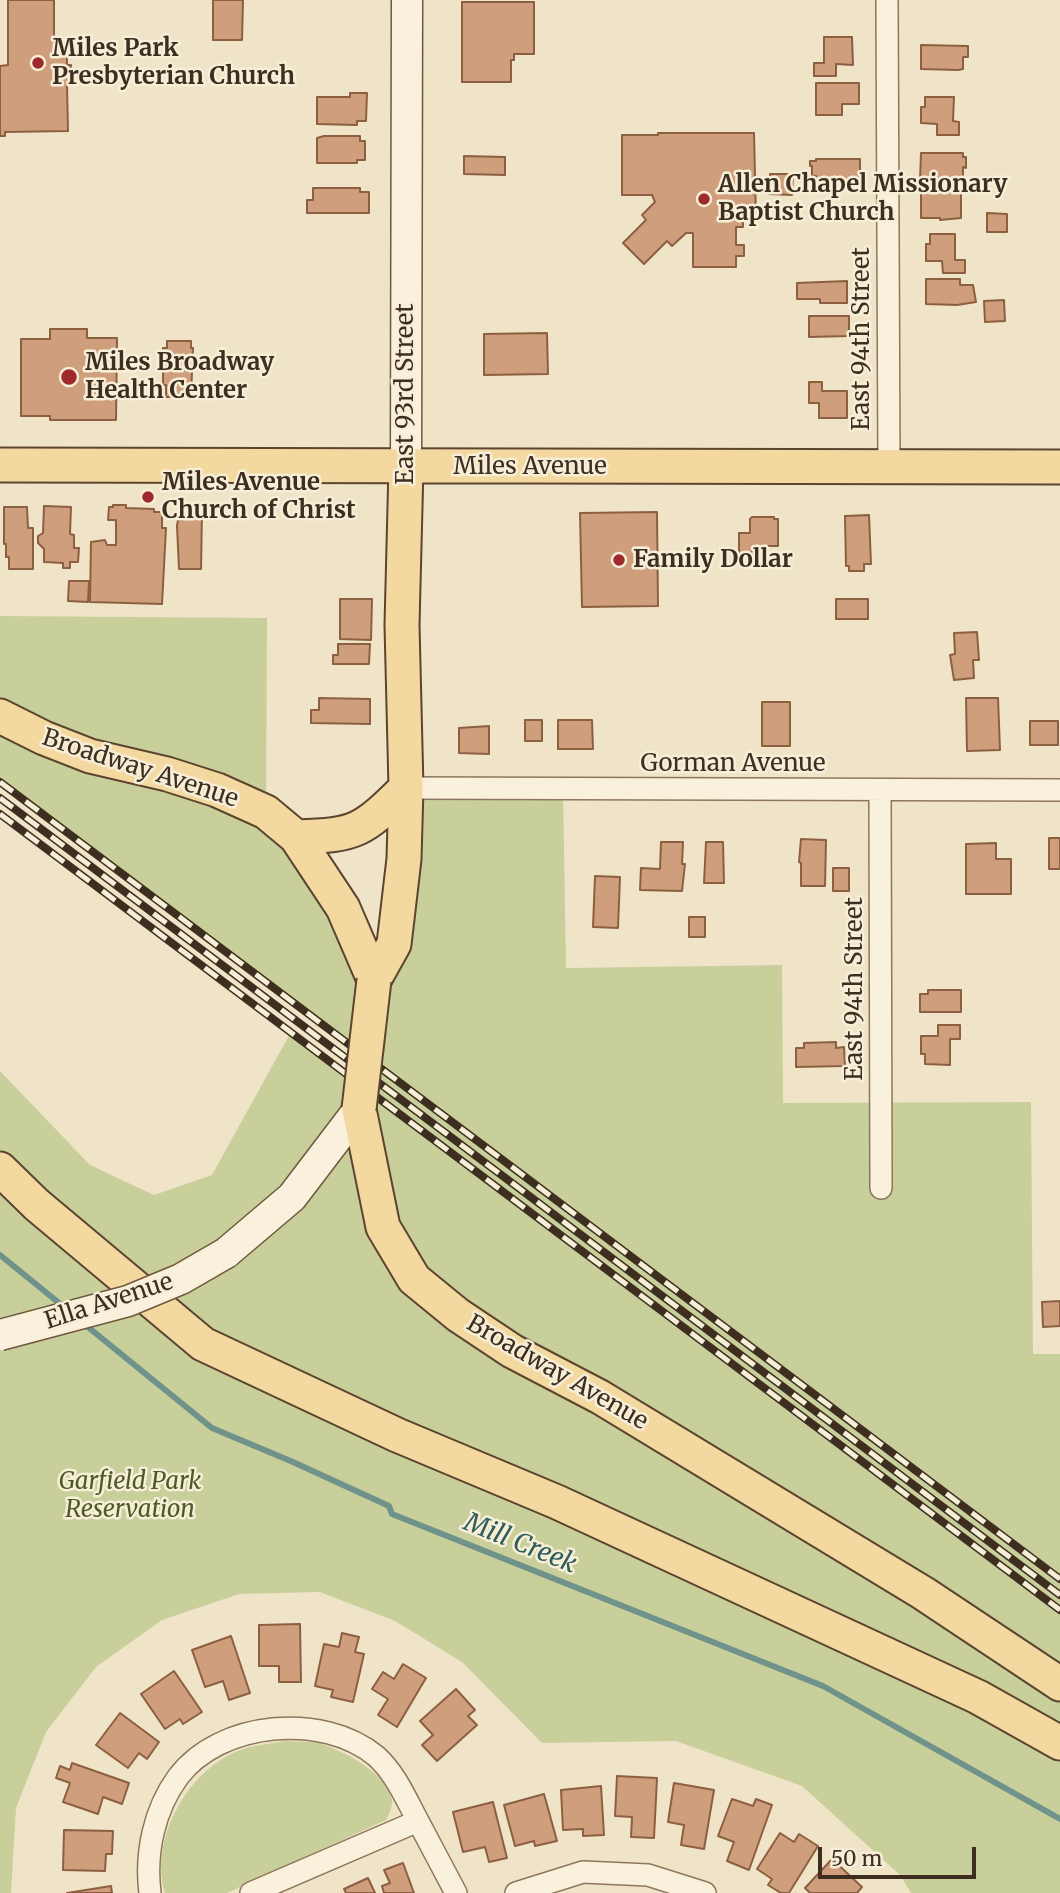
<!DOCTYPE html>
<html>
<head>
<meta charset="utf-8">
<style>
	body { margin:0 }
	#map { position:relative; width:1060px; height:1893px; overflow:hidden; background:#f0e4c8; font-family:Merriweather,serif }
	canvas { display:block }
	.scale { position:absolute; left:818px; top:1847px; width:158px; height:32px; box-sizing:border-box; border:4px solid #3d2e20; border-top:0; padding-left:9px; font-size:21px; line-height:24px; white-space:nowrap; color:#3d2e20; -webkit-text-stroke:5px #f7eed8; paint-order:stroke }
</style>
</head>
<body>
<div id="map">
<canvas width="1060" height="1893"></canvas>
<div class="scale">50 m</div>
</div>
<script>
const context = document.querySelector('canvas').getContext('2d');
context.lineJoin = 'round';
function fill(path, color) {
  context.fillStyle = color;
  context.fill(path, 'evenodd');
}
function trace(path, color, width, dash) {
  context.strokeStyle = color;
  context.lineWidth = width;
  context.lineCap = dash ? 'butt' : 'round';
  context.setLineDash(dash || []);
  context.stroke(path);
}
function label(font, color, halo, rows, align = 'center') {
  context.font = font + ' Merriweather,serif';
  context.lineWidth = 5;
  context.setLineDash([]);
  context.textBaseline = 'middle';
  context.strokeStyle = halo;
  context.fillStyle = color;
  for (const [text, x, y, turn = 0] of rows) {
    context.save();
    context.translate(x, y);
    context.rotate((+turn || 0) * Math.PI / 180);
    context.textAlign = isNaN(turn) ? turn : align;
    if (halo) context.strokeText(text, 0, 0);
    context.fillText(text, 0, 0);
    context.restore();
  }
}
fill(new Path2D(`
	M0 616 267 618 266 812 374 979 406 788 563 790 566 968 782 965 783 1103 1031 1102 1033 1354H1060V1893H911L900 1875 802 1786 676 1741 542 1743 462 1662 395 1621 320 1592 239 1594 162 1620 96 1667 46 1732 16 1808 11 1893H0V1071L90 1165 154 1195 212 1175 291 1032 361 1085 367 1058 0 782Z
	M285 1741C296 1742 308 1741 318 1743 343 1750 385 1772 392 1799 393 1806 389 1814 386 1820L227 1893H165C149 1840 187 1771 238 1751 252 1745 269 1744 285 1741Z`), '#c9cf9b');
trace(new Path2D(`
	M0 1255 64 1307
	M83 1323 212 1428 293 1462 389 1506 392 1514 823 1686 1060 1819`), '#6f938a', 6);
const building = new Path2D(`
	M8 0H54V47H67V65H71V85H67L68 131 5 132V136H0V66L8 65Z
	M213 0H243L242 40H213Z
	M462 2H534V54H514V60H511V82H462Z
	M824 37H852L853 65 836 64V76H814V63H824Z
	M921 45 968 46V57H963V69L958 70 921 69Z
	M816 83H859V104H842V115H816Z
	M350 93H367L366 121H357V125L317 124V97H350Z
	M925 97H954L953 121 959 122V135H937V124L921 123V107H925Z
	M658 133H754L756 219H743V227H736V245H744V256H736V267H693V233H686L672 246 667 241 644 264 623 243 646 220 642 215 655 202 652 195H622V135H658Z
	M324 136H360V141H365V160H357V163H317V138Z
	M921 153H963V157H966V168L963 167V182L920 181Z
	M464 156 505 157V175L464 174Z
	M816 159H860V181H816V176H812V166H810V161H816Z
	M770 174H793L792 195 769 194Z
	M313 188H360V192H369V213H307V200H313Z
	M921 192H961V218L940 220V218H921Z
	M987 213 1007 214V232H987Z
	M930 234H955V260H965V273H943L942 261H926V244H930Z
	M926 279H960V285H973L976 302 957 305 926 304Z
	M847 281V303H820V299H797V283Z
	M1004 300 1005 321 985 322 984 301Z
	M809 316H849V336L809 337Z
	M50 329H87V338H117L116 420H50V416H21V339H50Z
	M547 333 548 374 484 375V334Z
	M167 341H191V348H193L191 397H166V385H163V348H167Z
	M809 382H822V391H847V418H819V403H809Z
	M113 505H126V508L154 509V512H162V528H166L162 604 90 602 91 542 105 540 107 545H116V520H108L109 507H113Z
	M44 506 71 507 70 534 74 535V548H79L78 562H70V568H63V563L44 562V549L38 543V536L43 533Z
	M4 507H27L28 528H33V569H9V557H6V544H4Z
	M183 510H202L201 569H179L177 526 178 520H183Z
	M657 512 658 606 582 607 580 513Z
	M869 515 871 564H864V571H849V566H846L845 516Z
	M752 517H774V519H778V546H752V555H739V533H750V519Z
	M69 581H89L88 602 68 601Z
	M340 599H372L371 640 340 639Z
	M836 599H868V619H836Z
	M977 632 979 660H973L974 678 954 680 950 655 955 654 954 633Z
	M338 644H370L369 664H333V655H338Z
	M319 698 370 699V724L311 723V710H319Z
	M966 698H998L1000 750 967 751Z
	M762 702H790V746H762Z
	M525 720H542V741H525Z
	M558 720H592L593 749H558Z
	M1030 721H1058V745H1030Z
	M489 726V754L459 753V728Z
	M1049 838H1060V869H1049Z
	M801 839 826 840 825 886H801V863L799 862Z
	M661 842H683L682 864H685L682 891 640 890 641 868 660 869Z
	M706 842H723L724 883H704Z
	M996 843V859H1011V894H966V844Z
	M833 868H849V891H833Z
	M595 876 620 877 618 928 593 927Z
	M689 917H705V937H689Z
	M928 990H961V1012H920V994H928Z
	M938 1025H960V1039H950V1065L925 1064V1054H921V1036H938Z
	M836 1042V1048L844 1047 845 1066 796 1067V1048H804V1043Z
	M1060 1301V1326L1043 1327 1042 1302Z
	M300 1624 301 1682H279V1666H259V1625Z
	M342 1633 359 1637 355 1652 364 1654 353 1702 331 1697 333 1690 315 1686 324 1644 339 1647Z
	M231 1636 250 1693 229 1700 223 1681 205 1687 192 1650Z
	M403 1664 426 1678 397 1727 378 1715 388 1699 372 1689 383 1672 394 1679Z
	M174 1671 202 1712 183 1724 180 1719 165 1729 141 1694Z
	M456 1689 475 1710 468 1716 477 1725 437 1761 422 1745 433 1735 420 1721Z
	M120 1713 159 1742 147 1759 139 1753 128 1768 96 1745Z
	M72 1763 129 1783 122 1804 103 1797 98 1814 63 1802 70 1783 56 1778 60 1766 70 1770Z
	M617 1776 657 1778 654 1838 631 1837 632 1817 615 1816Z
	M674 1783 714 1790 704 1849 681 1845 684 1825 668 1822Z
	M601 1786 604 1835 583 1836V1829L563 1830 561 1790Z
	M544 1794 557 1841 535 1846 534 1841 515 1846 504 1805Z
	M732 1799 753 1806 756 1799 772 1805 749 1870 727 1861 734 1842 718 1836Z
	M493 1802 507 1858 489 1862 485 1847 463 1852 453 1812Z
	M64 1830 113 1831 112 1854H106L105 1871 63 1870Z
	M780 1833 794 1842 799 1834 818 1846 789 1893H781L768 1885 772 1879 757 1869Z
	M832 1859 862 1887 857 1893H810L805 1888Z
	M403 1863 414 1893H384L382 1886 390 1883 384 1870Z
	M368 1878 375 1893H346L344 1889Z
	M111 1886 112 1893H67Z`);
fill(building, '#cf9f7d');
trace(building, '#8d5f41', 2);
const minor = new Path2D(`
	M887 0 889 467
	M406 788 1060 790
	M880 790 881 1188
	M150 1893C145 1853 154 1810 178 1777 220 1721 323 1712 376 1756 396 1774 406 1799 419 1823 431 1846 444 1870 456 1893
	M251 1893 418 1821
	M516 1893 583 1872 648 1875 705 1893`);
const secondary = new Path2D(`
	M406 467 407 0
	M226 1253 292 1197 359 1109`);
const primary = new Path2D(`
	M0 465 1060 467
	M0 716 44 738 90 756 167 774 217 790 266 812 296 837 343 908 374 980
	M296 837C358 835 362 831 406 788
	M374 980 394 944 404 859 406 788 402 625 406 467
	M359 1109 383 1227 414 1279 458 1315 512 1351 600 1397 923 1593 1060 1684
	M0 1169 37 1205 203 1344 397 1435 557 1502 978 1697 1060 1743`);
trace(minor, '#8d765c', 24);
trace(secondary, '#6f573f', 33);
trace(primary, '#5b4430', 37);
trace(minor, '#faf1dc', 21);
trace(secondary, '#faf1dc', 30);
trace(primary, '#f3d9a0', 33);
const rail = new Path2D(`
	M0 782 1060 1579
	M0 798 1060 1595
	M0 814 1060 1610`);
trace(rail, '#3d2e20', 8);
trace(rail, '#f7eed8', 5, [16]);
const secondaryBridge = new Path2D(`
	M0 1335 128 1301 181 1279 226 1253`);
const primaryBridge = new Path2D(`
	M359 1109 374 980`);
trace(secondaryBridge, '#6f573f', 33, []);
trace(primaryBridge, '#5b4430', 37, []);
trace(secondaryBridge, '#faf1dc', 30);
trace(primaryBridge, '#f3d9a0', 33);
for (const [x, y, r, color] of [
	[38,63,7,"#9e2a2b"],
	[704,199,7,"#9e2a2b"],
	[69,377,9,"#9e2a2b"],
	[148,497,7,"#9e2a2b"],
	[619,560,7,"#9e2a2b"]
]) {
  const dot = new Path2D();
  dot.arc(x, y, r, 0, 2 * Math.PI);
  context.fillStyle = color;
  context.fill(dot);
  trace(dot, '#f7eed8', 2.5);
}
label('bold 24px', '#3d2e20', '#f7eed8', [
	["Miles Park",52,49],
	["Presbyterian Church",52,77],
	["Allen Chapel Missionary",718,185],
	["Baptist Church",718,213],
	["Miles Broadway",85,363],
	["Health Center",85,391],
	["Miles Avenue",162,483],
	["Church of Christ",162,511],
	["Family Dollar",633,560]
], 'left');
label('24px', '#3d2e20', '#f7eed8', [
	["East 94th Street",862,339,-90],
	["East 93rd Street",406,394,-90],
	["Miles Avenue",530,467],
	["Gorman Avenue",733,764],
	["Broadway Avenue",140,769,18],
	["East 94th Street",855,989,-90],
	["Ella Avenue",109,1302,-18],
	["Broadway Avenue",557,1373,30]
]);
label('italic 24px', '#4d5a26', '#f7eed8', [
	["Garfield Park",130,1482],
	["Reservation",130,1510]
]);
label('italic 26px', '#2f5d5a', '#f7eed8', [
	["Mill Creek",520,1544,22]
]);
</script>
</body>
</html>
